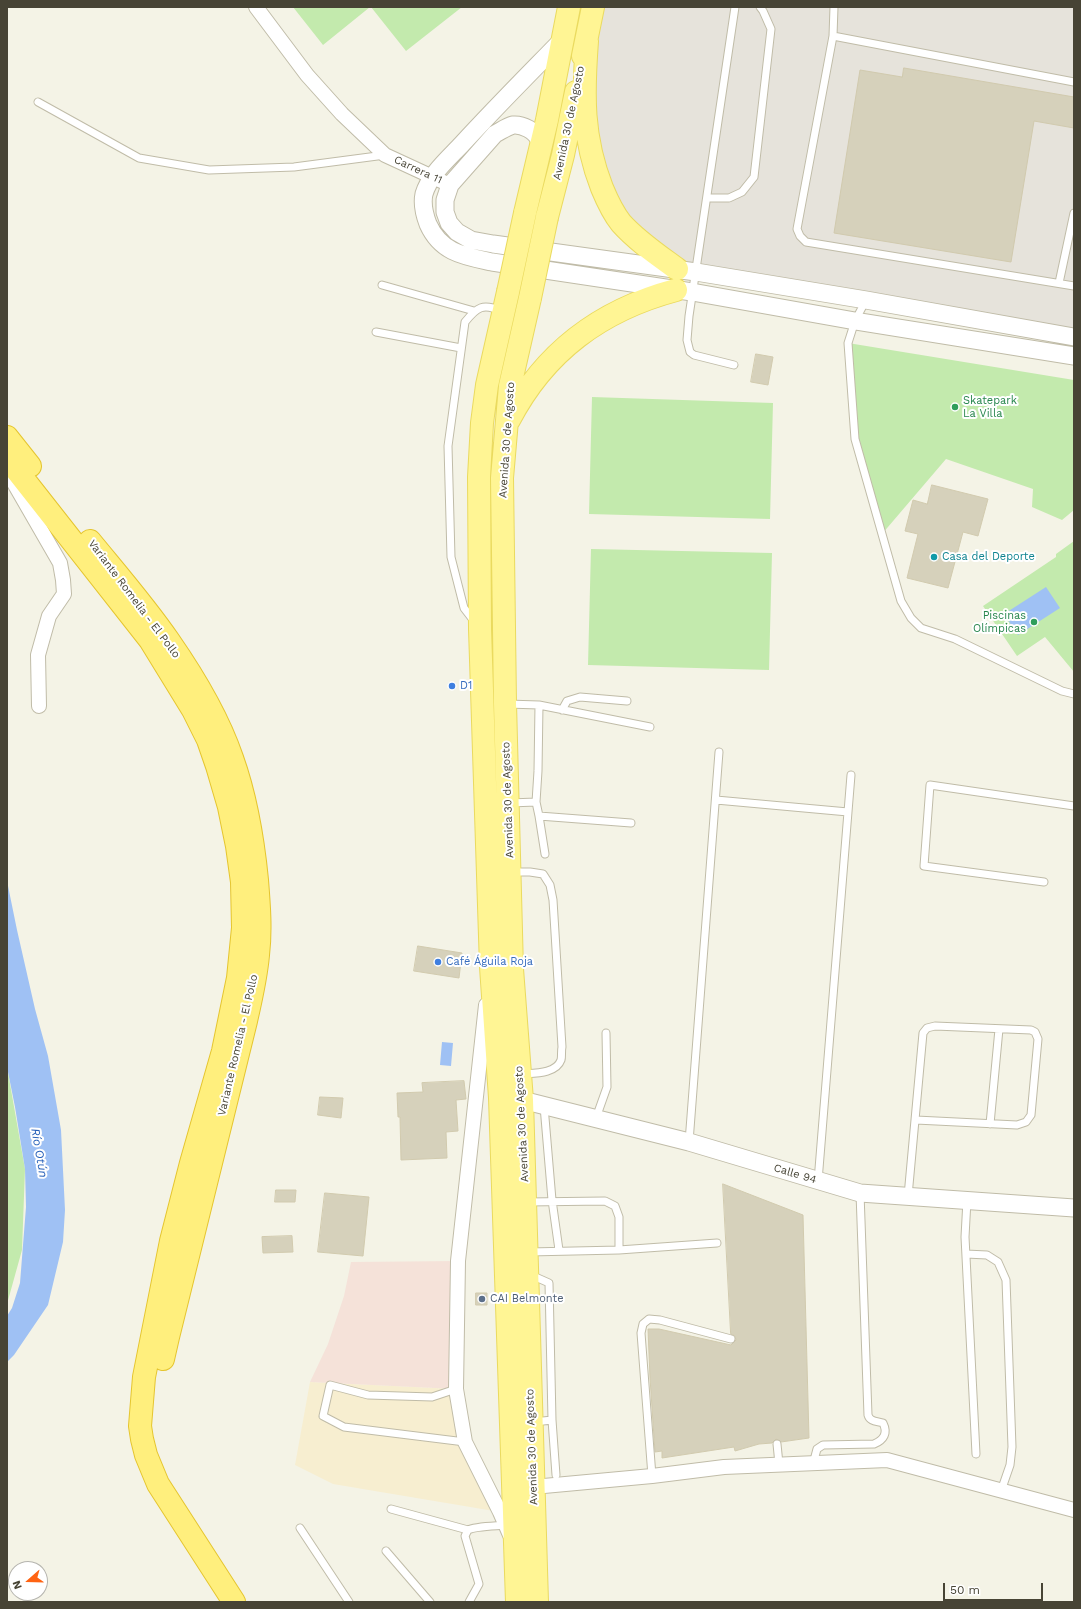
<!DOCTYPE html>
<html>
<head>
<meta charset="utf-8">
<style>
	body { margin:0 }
	#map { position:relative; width:1081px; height:1609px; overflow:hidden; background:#f4f3e6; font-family:"Work Sans",sans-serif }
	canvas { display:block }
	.frame { position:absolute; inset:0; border:8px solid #474435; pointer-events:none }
	.north { position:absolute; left:8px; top:1561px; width:40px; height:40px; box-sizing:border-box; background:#fff; border:1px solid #b5b4ae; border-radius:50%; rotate:250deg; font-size:11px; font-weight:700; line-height:16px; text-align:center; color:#474435 }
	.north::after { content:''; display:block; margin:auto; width:14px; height:18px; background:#ff6312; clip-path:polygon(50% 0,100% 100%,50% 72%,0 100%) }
	.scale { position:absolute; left:943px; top:1583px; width:100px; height:18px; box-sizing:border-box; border:2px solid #474435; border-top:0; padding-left:5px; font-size:12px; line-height:14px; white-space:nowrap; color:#474435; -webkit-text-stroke:3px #fff; paint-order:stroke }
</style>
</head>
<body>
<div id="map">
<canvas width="1081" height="1609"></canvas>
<div class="frame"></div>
<div class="north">N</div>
<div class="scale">50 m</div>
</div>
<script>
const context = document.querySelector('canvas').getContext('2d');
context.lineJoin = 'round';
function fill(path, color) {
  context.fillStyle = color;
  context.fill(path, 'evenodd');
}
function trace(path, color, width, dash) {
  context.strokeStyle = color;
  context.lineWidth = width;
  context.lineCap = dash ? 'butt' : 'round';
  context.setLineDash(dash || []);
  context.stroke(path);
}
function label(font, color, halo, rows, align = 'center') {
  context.font = font + ' "Work Sans",sans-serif';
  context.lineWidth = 4;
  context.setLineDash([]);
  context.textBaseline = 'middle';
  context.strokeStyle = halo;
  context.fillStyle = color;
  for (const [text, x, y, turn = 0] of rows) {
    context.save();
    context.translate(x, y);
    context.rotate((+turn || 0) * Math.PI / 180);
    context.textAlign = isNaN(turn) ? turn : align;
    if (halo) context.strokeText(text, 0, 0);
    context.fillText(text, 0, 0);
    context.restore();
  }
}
fill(new Path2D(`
	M310 1382 456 1389 465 1442 500 1512 333 1484 295 1465Z`), '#f7eed0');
fill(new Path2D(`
	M593 7H1074V337L696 272 637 239 595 170Z`), '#e6e3db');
fill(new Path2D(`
	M458 1261 456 1389 310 1382 328 1344 344 1296 351 1262Z`), '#f5e2d9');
fill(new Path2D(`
	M293 7H370L323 45Z
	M371 7H462L406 51Z
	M848 343 1074 380V510L1062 520 1032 507 1033 489 946 459 882 534 855 439Z
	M592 397 773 403 770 519 589 514Z
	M1074 541V672L1045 637 1017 656 983 606 1056 557V554Z
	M591 549 772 553 769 670 588 665Z
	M7 1067 25 1169 22 1250 7 1304Z`), '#c3eaad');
fill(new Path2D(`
	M1046 587 1060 608 1018 635 1004 614Z
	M7 881 17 930 35 1009 48 1056 61 1130 65 1210 63 1242 48 1305 14 1355 7 1362V1316L12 1308 20 1283 26 1207 25 1169 15 1107 7 1067Z
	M442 1042 453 1043 451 1066 440 1065Z`), '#9fc1f4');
const building = new Path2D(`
	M904 68 1074 97V128L1034 121 1011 262 834 233 860 70 902 77Z
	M756 354 773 357 768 385 751 382Z
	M932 485 988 499 978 536 963 532 948 588 907 578 918 534 905 531 913 500 927 504Z
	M418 946 462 953 459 978 414 971Z
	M464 1081 466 1099 456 1100 458 1131 446 1132 447 1158 401 1160 400 1117H398L397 1093 423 1092 422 1083Z
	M320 1097 343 1098 341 1118 318 1115Z
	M723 1184 803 1215 809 1438 781 1442 776 1439 772 1443 759 1444 735 1451 734 1447 662 1458V1451L655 1452 650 1378 648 1329H659L731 1345 736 1340 735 1336 731 1334Z
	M276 1190H296L295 1202H275Z
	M325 1193 369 1197 363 1256 318 1252Z
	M292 1236 293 1252 263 1253 262 1237Z
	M476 1293H487V1305H476Z`);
fill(building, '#d6d1bb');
trace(building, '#d1caae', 1);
const service = new Path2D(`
	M834 7 833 36 797 229 800 236 806 242 1074 286
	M833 36 1074 82
	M38 102 139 158 209 170 294 167 385 155
	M707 198H729L742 192 754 177 771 29 763 11 760 7
	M1059 283 1074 213
	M382 285 474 311
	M866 300 855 321 848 343 855 439 901 601 911 618 921 628 955 639 1062 691 1074 694
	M376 332 461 348
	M734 365 694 355 690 352 687 340 689 316 735 7
	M474 621 464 608 451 557 448 446 465 322C477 307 483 303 501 311
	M507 704 539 705 650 727
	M539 705 538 771 536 802 539 816 545 854
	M562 710 567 701 580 697 627 701
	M716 800 848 812
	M510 803 536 802
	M539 816 631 823
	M512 872H530L543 874 550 885 553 900 562 1047C561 1051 562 1057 561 1060 556 1074 534 1073 522 1074
	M1044 882 924 866 930 785 1074 806
	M544 1106 552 1200 559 1250
	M596 1118 607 1087 606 1033
	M990 1124 999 1029
	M689 1142 719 752
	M818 1181 851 775
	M908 1196 923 1033 927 1028 935 1026 1031 1030 1035 1032 1038 1039 1031 1115 1026 1122 1017 1125 916 1120
	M967 1200 965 1237 976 1454
	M527 1202 605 1201 615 1206 619 1217V1250
	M529 1252 619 1250 717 1243
	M966 1254 987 1255 998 1262 1006 1280 1012 1447 1010 1465 1001 1491
	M531 1275 549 1283 552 1420 534 1422
	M456 1389 432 1397 368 1395 330 1385 323 1416 344 1427 465 1442
	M552 1420 556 1475
	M777 1444 779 1464
	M813 1464 817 1449 823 1445 874 1444C884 1440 888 1433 883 1423 877 1421 870 1422 868 1415L860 1193
	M652 1476 641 1333 643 1324 649 1319 660 1320 731 1339
	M391 1509 468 1530
	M300 1528 349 1602
	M386 1551 430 1602
	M469 1602 479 1584 465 1536 468 1530C475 1526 496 1526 506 1525`);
const minor = new Path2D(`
	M256 7 307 75 342 114 385 155 450 185
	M7 471 60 563 63 580 64 594 49 616 38 655 39 706
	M486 1005 458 1261 456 1389 465 1442 500 1512 510 1535
	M533 1487 652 1476 724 1467 887 1460 1074 1510`);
const tertiary = new Path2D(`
	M563 39C529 74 495 108 462 144 448 159 430 174 424 194 422 203 425 216 428 224 441 253 464 256 492 262L692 292 855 321 1074 356
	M540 150C540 147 540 143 539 140 536 131 522 124 513 125 506 127 501 131 495 134L450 185 445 200V212L449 223 457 232 471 240 493 244 696 272 866 300 1074 337
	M522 1100 689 1142 860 1193 1074 1208`);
const primary = new Path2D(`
	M587 41C583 95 582 137 602 188 607 200 613 213 621 223 637 241 658 255 677 269
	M583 56 593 7
	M525 213 547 120 569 7
	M547 217 563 155 576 92
	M508 292 487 385 482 423 479 477 480 629 491 967 500 1098 517 1602
	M530 298 510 386 502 478 505 703 512 969 522 1100 537 1602
	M509 420C545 351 601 310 676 290`);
const trunk = new Path2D(`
	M7 437 30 466
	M7 458 150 640 193 710 208 740 217 766 229 807 237 846 242 882 243 928 238 978 223 1051 191 1163 171 1241 144 1377 140 1426 142 1439 146 1455 158 1484 234 1602
	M90 541C117 574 145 606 169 641 194 677 218 717 232 758 246 797 253 839 257 880 259 905 261 930 258 955 256 978 251 999 246 1021L168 1337 163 1359`);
trace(service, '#c0bca8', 9);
trace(minor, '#c0bca8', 16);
trace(tertiary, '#c0bca8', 19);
trace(primary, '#eada5f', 24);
trace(trunk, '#e5c52f', 24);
trace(service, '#fff', 7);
trace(minor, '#fff', 14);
trace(tertiary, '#fff', 17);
trace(primary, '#fff594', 22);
trace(trunk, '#ffef7d', 22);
const primaryBridge = new Path2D(`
	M508 292 525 213
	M530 298 547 217`);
trace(primaryBridge, '#eada5f', 24, []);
trace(primaryBridge, '#fff594', 22);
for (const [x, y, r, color] of [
	[955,407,4,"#2e9e5b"],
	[934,557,4,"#0f9aa8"],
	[1034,622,4,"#2e9e5b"],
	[452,686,4,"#3f7fe0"],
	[438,962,4,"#3f7fe0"],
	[482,1299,4,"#5c6f8a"]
]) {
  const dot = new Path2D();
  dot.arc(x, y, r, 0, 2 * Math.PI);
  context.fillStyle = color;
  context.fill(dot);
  trace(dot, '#fff', 1.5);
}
label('11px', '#474435', '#fff', [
	["Avenida 30 de Agosto",569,123,-78],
	["Carrera 11",418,170,25],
	["Avenida 30 de Agosto",507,440,-86],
	["Variante Romelia - El Pollo",134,599,53],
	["Avenida 30 de Agosto",508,800,-92],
	["Variante Romelia - El Pollo",238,1045,-77],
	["Avenida 30 de Agosto",522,1124,-93],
	["Calle 94",795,1174,17],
	["Avenida 30 de Agosto",532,1447,-92]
]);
label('11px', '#27864d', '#fff', [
	["Skatepark",963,401],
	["La Villa",963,414],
	["Piscinas",1026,616,"right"],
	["Olímpicas",1026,629,"right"]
], 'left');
label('11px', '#0d838f', '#fff', [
	["Casa del Deporte",942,557]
], 'left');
label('11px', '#366cbe', '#fff', [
	["D1",460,686],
	["Café Águila Roja",446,962]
], 'left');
label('11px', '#4e5e75', '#fff', [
	["CAI Belmonte",490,1299]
], 'left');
label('italic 12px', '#2861b9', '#fff', [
	["Río Otún",39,1153,80]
]);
</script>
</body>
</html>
